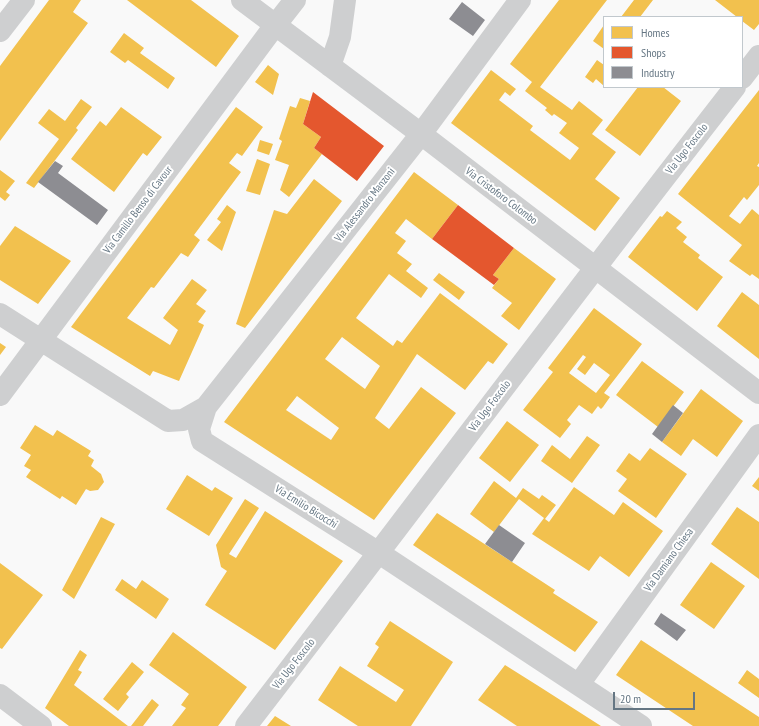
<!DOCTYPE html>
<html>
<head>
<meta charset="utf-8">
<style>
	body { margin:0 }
	#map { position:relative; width:759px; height:726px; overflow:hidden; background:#f9f9f9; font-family:"PT Sans Narrow",sans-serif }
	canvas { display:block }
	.legend { position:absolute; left:603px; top:16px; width:140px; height:72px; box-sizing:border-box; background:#fff; border:1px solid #c1c8cd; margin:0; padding:5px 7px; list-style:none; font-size:12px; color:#657683 }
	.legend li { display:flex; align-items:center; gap:8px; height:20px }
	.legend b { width:20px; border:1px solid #c1c8cd }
	.scale { position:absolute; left:613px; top:692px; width:82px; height:18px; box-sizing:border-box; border:2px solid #657683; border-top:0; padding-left:5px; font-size:12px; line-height:14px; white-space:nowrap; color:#657683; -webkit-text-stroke:3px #fff; paint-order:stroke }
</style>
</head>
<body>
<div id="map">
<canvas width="759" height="726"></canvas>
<ul class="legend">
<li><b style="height:11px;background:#f2c14e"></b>Homes</li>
<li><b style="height:11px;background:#e4572e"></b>Shops</li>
<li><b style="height:11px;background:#8d8d92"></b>Industry</li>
</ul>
<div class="scale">20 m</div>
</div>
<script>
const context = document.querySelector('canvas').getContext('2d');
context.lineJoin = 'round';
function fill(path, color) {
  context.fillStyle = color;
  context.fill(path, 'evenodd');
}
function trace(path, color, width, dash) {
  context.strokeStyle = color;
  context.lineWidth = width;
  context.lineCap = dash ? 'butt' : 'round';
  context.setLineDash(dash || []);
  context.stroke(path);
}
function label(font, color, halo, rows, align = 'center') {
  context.font = font + ' "PT Sans Narrow",sans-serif';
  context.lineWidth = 4;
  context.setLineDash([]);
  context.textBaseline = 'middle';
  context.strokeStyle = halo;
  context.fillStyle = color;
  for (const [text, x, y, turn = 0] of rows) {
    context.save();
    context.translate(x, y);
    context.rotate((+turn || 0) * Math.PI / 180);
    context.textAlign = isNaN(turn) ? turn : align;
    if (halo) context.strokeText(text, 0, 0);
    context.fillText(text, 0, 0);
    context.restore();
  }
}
fill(new Path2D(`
	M49 0H81L73 12 88 23 0 141V66Z
	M127 0H191L239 36 216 67Z
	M559 0H607L540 87 572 110 579 101 603 120 592 134 616 152 595 179 620 198 595 231 451 123 491 70 516 89 510 96 505 92 499 100 533 126 530 130 570 160 579 148 559 133 567 123 554 114 552 116 545 110 547 108 525 91 532 82 510 64Z
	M634 0H653L640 17H621Z
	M715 0H759V24L754 30 742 21V17H737Z
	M604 25V49L593 41Z
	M124 33 144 48 140 53 175 78 168 89 128 60 125 63 110 52Z
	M597 60 604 65V86L596 79 593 83 585 77Z
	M268 65 279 74 273 95 255 82Z
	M638 87H663L681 101 640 156 605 130Z
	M759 90V163L757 166 759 167V185L747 200 744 197 729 216 740 224 752 209 759 215V279L752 274 750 276 729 261 742 245 678 194Z
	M300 98 310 101 303 124 321 137 314 148 322 154 289 197 280 190 289 165 275 160 282 141 279 139 290 106 296 108Z
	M81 99 92 107 76 128 78 130 34 188 26 183 59 139 38 123 49 109 65 121Z
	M121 107 162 137 147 156 143 153 114 192 71 159 100 121 106 126Z
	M236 107 263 127 242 156 237 153 229 163 241 172 194 235 200 240 188 257 181 253 154 288 151 287 127 318 170 345 178 330 163 318 192 279 207 290 196 304 206 311 198 322 204 325 179 381 153 371 150 376 71 327Z
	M260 140 273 144 269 155 257 151Z
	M257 159 270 164 260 195 246 191Z
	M0 170 15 181 6 192 10 195 5 201 0 197Z
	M414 172 458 205 432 239 406 219 395 233 406 241 397 253 412 264 406 271 428 288 421 298 389 274 356 318 393 346 397 340 402 343 440 293 508 344 493 364 488 361 465 390 417 354 375 418 389 429 421 387 456 413 374 520 224 422ZM342 337 380 366 365 389 325 359ZM297 396 339 428 331 440 286 410Z
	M314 179 342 201 245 328 236 324 274 210 287 214Z
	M227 205 236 212 222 251 207 240 221 222 217 219Z
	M667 211 682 222 676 228 687 237 683 242 700 255 698 258 723 277 697 311 628 257 660 216 662 217Z
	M15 226 71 261 38 304 0 280V246Z
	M514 248 556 279 519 330 501 316 512 303 492 288 499 279 493 275Z
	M439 273 465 292 459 300 433 280Z
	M742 292 759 305V359L717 326Z
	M594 308 642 344 604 393 610 397 603 407 601 409 598 406 592 414 579 405 567 420 571 424 560 438 523 410 553 372 548 368ZM583 355 586 357 577 369 585 375 594 363 610 375 596 393 569 373Z
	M0 343 6 347 0 355Z
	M642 361 684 392 658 427 616 395Z
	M701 389 743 421 717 457 693 439 681 456 662 442Z
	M507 421 539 445 510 482 479 458Z
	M35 425 53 436 57 430 91 451 88 456 94 460 91 466 101 474 104 482 98 490 90 491 86 489 76 505 62 496 60 499 26 477 31 470 24 466 31 455 20 448Z
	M587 436 600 445 572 483 541 461 552 445 570 459Z
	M650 448 687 474 656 518 618 491 627 479 616 471 629 453 640 461Z
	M187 475 212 491 215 487 233 498 209 536 166 509Z
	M759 477V491L752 486Z
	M494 481 516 498 523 488 539 499 542 495 556 505 545 519 549 522 574 487 614 515 623 502 663 531 629 577 600 556 589 571 532 534 544 518 519 499 494 532 470 514Z
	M245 499 259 508 229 554 236 558 265 511 343 561 275 650 205 605 227 571 221 567 216 545Z
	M737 507 759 522V579L711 544Z
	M437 513 555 590 553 593 598 622 575 652 413 545Z
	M101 517 115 524 74 599 62 590Z
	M711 562 745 586 714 629 680 605Z
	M0 563 43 595 2 649 0 648Z
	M122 579 136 589 142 580 169 599 156 619 115 590Z
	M390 621 453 662 411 726H358L318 700 340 666 396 702 404 690 367 666 379 647 375 644Z
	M173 632 247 687 218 726H172L186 708 181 705 189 694 149 665Z
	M641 640 759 717V726H693L616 675Z
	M80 650 87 655 78 670 82 672 74 685 128 726H69L45 708Z
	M132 662 144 672 126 694 129 697 118 711 103 699Z
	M505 665 540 687 601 726H517L478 700Z
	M747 670 759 679V698L738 683Z
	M152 699 159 705 143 726H131Z
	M275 716 291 726H267Z`), '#f2c14e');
fill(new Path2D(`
	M313 92 384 146 357 181 314 148 321 137 303 124Z
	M458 205 514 248 493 275 499 279 494 285 432 239Z`), '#e4572e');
fill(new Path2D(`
	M462 2 485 20 473 36 449 19Z
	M55 161 63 166 58 173 108 210 97 225 38 182Z
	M673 405 683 413 662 442 652 434Z
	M499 525 525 543 512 562 485 544Z
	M661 613 686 630 677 641 654 624Z`), '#8d8d92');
trace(new Path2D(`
	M242 0 421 134 759 393
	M0 31 24 0
	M330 66 340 37 345 0
	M742 78 759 56
	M0 314 168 421 183 420 206 407 421 134 520 0
	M0 395 270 32 295 0
	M206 407 199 429 202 441 379 553 641 726
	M579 684 759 435
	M0 695 41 726
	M246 726C410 513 570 298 735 87`), '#cecfd0', 22);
label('11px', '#657683', '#fff', [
	["Via Ugo Foscolo",687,149,-52],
	["Via Cristoforo Colombo",501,196,37],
	["Via Alessandro Manzoni",365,205,-52],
	["Via Camillo Benso di Cavour",138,210,-53],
	["Via Ugo Foscolo",490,406,-53],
	["Via Emilio Bicocchi",306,507,32],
	["Via Damiano Chiesa",669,560,-54],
	["Via Ugo Foscolo",294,664,-52]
]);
</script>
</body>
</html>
